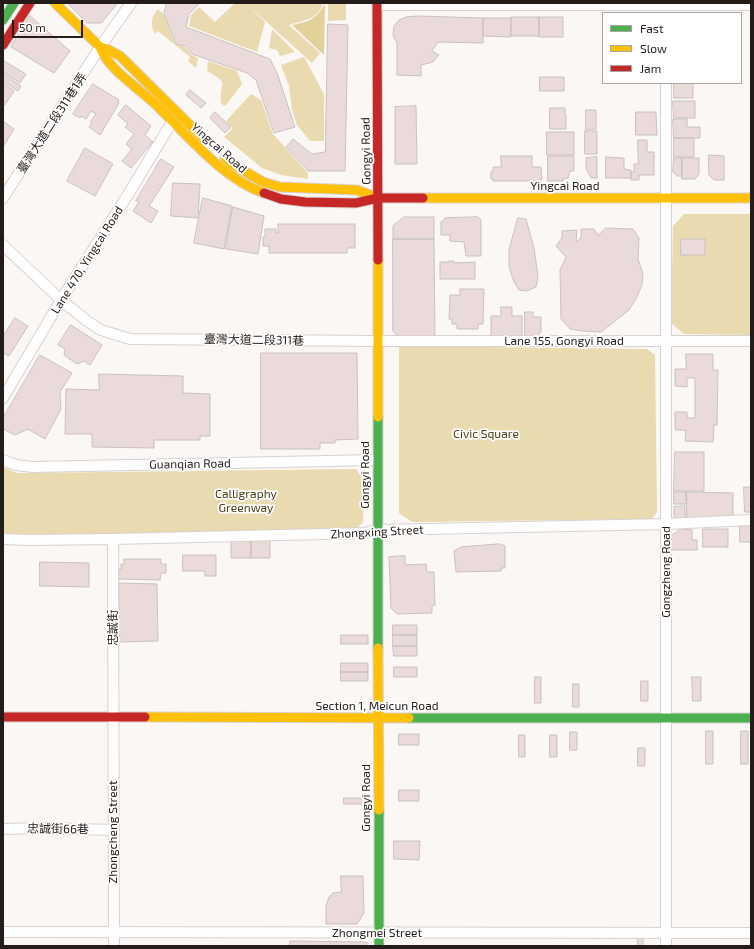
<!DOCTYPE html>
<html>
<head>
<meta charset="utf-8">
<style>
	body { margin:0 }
	#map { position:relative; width:754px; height:949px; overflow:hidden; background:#faf7f5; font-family:"Exo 2",sans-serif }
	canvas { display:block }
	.frame { position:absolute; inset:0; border:4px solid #241c18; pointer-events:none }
	.legend { position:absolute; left:602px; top:12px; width:140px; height:72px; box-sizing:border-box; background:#fff; border:1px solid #a7a4a3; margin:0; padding:5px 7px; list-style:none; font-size:12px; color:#241c18 }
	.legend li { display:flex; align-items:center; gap:8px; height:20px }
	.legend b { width:20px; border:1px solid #a7a4a3 }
	.scale { position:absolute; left:12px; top:20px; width:71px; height:18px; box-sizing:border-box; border:2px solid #241c18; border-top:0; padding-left:5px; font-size:12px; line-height:14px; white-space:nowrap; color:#241c18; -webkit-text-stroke:3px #fff; paint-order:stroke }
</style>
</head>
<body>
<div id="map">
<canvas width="754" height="949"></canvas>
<div class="frame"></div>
<ul class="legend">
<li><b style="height:5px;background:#4caf50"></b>Fast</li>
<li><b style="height:5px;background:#ffc107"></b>Slow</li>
<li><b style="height:5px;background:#c62828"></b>Jam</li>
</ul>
<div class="scale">50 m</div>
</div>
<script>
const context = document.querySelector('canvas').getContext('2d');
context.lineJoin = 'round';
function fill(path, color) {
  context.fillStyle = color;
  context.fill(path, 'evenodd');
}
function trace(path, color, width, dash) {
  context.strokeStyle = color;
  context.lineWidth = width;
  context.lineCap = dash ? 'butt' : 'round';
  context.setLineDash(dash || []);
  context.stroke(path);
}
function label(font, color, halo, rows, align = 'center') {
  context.font = font + ' "Exo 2","Noto Sans TC",sans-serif';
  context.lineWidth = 3.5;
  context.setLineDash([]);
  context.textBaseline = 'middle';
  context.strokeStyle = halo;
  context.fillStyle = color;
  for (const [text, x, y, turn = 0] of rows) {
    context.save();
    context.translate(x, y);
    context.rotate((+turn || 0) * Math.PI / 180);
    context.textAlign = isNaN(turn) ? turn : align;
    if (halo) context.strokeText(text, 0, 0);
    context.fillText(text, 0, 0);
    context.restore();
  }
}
fill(new Path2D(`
	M235 3H323C319 19 302 21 289 25L320 53 312 63 249 6 265 22 257 52 189 26 191 15 199 7 215 22Z
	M328 3H346V20L328 21Z
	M158 9 164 15 175 44 185 47 192 55 198 58 196 68 188 61 190 57 158 31 155 34C150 25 151 17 158 9Z
	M272 29 295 52 280 56 277 50 269 48Z
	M304 57 324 94V141H310L297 125 292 110 289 86 281 65Z
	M208 61 237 71 242 84 226 105 224 106 221 103C219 81 231 84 207 71Z
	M251 94 261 100 273 134 308 173V179L281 175 262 168 224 137 233 128 226 121Z
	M684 214H751V335L684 334 671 323 673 226Z
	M399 346 647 349 655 355 657 512 652 519 412 522 399 513Z
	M3 467 17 473H30L356 469 364 480 363 522 354 531 15 535 3 533Z`), '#e9daaf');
fill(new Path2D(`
	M325 4 324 55 292 25C309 22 316 19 325 4Z`), '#e3d19a');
const building = new Path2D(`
	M68 3H118L101 23H87Z
	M167 3H200L189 14 186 27 270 59 277 73 295 127 274 133 256 80 247 73 192 54 186 46 176 44 164 14Z
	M30 16 70 51 54 73 11 47Z
	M418 16 483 18V43L438 42 432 51 439 55 433 62 421 65V76L397 75V43L393 35 394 26 399 20 406 17Z
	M511 17H539V36H511Z
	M539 17H563V37H539Z
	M484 18H511V37L483 36Z
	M328 24 348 25 345 171H308L286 147 293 139 312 154 325 152Z
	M4 61 26 74 20 83 3 72V64Z
	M3 74 21 86 18 91 3 81Z
	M540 77H564V91H540Z
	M3 83 14 91 4 106 3 105Z
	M674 83H693V98H674Z
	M93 84 119 100 118 102 119 103 100 135 89 127 92 123 90 122 96 114 91 111 86 119 81 116 80 118 73 114Z
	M190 90 206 103 201 108 186 95Z
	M673 101H695V118H674Z
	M126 105 151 126 145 135 153 142 131 168 122 161 132 149 126 144 134 134 125 127 128 124 118 115Z
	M416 106 417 164H395V107Z
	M550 108H565V115H566V129H550Z
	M586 110H596V129L586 130Z
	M215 112 231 127 225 133 210 118Z
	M636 112H656L657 135H636Z
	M673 119H687V127H700V138H674Z
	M3 121 14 129 3 147Z
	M585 131H597V154H585Z
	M547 132H574V155H547Z
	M674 138H694V157H674Z
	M638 140H647V152H654V175H639V180H631V172H634V164H638Z
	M85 148 113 164 95 196 67 181Z
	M709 155 724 156V180H714L709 175Z
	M501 156H532V167H541L542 179H541V181H493V179H491V172H493V167H501Z
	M548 156H574V171H570L568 178 563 179V181H548Z
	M597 157V178H591L586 168V158Z
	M606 157 624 158V169L631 170V178H606Z
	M674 158H682V176H677L673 172Z
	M682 158H699V174L695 179H682Z
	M161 159 174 167 149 206 158 211 151 223 133 211 139 202 136 201Z
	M173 183 200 184 198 218 171 216Z
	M203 198 232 206 224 249 194 243Z
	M233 207 264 216 258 254 226 249Z
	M404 217H434V239H393V226Z
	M478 217 481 220V256H466L464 242 450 241V235H441V222L445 218Z
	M518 218 526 219 534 248 537 269 538 277 536 287 527 291 519 290 514 282 509 267V250Z
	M278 224H355V248H347V253H269V246H263V237H265V229H276V233H278Z
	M606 228 633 229 639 238 638 259 643 274 642 285 636 299 628 311 601 332 582 331 570 329 561 319 560 270 566 257 556 246 562 238V231L577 230 576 242 581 238V229H594L598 235Z
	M393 239H434L435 338H399L393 331Z
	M681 239H705V255H681Z
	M449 261H454V263L475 262V279H440V262H449Z
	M460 289H484L483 324H478V329H457V324H452V319H449L450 295H460Z
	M501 307H512V316H522V338L491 337V316H501Z
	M525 312H533V317H541V332L536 338H525Z
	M15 318 28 326 9 356 3 353V337Z
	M71 325 102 345 90 365 84 361 77 364 64 355 65 349 58 345Z
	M261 353H357L358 439 335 440V443H320V449H261Z
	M686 354H713V370H718L717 425H714L713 442 685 441 686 430H675V412H687V418H695V378H687V387L675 386V369H686Z
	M40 355 72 373 60 392 61 409 45 439 28 429 15 435 3 429V418Z
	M99 374 183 376V393L210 394V436H200V440H154V448L92 447V434H65L66 389 99 390Z
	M675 452H704V491H674Z
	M744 487H751V512H745Z
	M674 492H686V504H674Z
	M687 492 733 493V518L687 520Z
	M685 506V520L674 521V507Z
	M740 523H751V542H740Z
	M681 529 692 530V540H697V550H670V537Z
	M703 529H728V547H703Z
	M251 540V558H231V541Z
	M251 540H270V558H251Z
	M500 544 505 546V568H501V571L456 572 454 551 461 547Z
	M183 555H216V576H205V571H183Z
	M405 556V565L426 564 427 572H434L435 605 432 606V613L397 614 391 608 389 557Z
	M124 559H161V564H166V573H161L160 580 115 579V569H121V564H124Z
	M40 562 89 563V587L40 586Z
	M119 583 157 584 158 641 120 642Z
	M393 625H417V635H393Z
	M341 635H368V644H341Z
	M393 635H417V646H393Z
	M393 646H417V656H394Z
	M341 663H368V672H341Z
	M394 667H417V677H394Z
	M341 672H368V681H341Z
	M535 677H541V703H535Z
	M692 677H701V701H693Z
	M641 681H648V701H641Z
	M573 684H579V707H573Z
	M706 731H713V764H706Z
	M741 731H748V764H741Z
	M570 732H577V750H570Z
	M399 734H419V745H399Z
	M519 735H525V757H519Z
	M550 735H557V757H550Z
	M638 748H645V766H638Z
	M399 790H419V801H399Z
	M344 798H368V804H344Z
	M394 841H420L419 860 394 859Z
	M341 876H363L364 913 357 924H326V906L329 897 333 893 341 892Z
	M638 936H643V946H638Z
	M290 941 367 942V946H290Z`);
fill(building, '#ebdada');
trace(building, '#c8c2c1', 1);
const street = new Path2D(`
	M377 5H751
	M3 198 100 47 131 3
	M3 245 61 300 87 321 101 330 130 339 378 341H751
	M3 398 61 300 129 193 172 122
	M3 460 16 465 33 467 377 460
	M3 539 28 540 113 539 365 533 377 530 666 524 751 520
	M113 539 114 946
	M3 829 44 828 113 830
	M3 932 751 933
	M666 946V83`);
const fast = new Path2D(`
	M3 20 14 3
	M378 417V648
	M409 718H751
	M379 810V946`);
const slow = new Path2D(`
	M55 3 100 47C108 69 136 86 153 102 185 132 221 178 264 193
	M100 47 107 49 120 56 204 139
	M225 158 232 164 263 182 280 187 357 190 378 198
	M423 198H751
	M378 260V417
	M378 648 379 810
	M145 717 409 718`);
const jam = new Path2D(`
	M377 3 378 260
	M3 45 30 3
	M264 193 281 199 305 202 356 203 378 198H423
	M3 717H145`);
trace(street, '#d8d1cf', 12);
trace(fast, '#d8d1cf', 11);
trace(slow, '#d8d1cf', 11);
trace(jam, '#d8d1cf', 11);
trace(street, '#fefefe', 10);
trace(fast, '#4caf50', 9);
trace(slow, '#ffc107', 9);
trace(jam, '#c62828', 9);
label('12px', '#241c18', '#fff', [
	["臺灣大道二段311巷1弄",52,123,-57],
	["Yingcai Road",219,148,41],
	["Gongyi Road",366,151,-91],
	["Yingcai Road",565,186],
	["Lane 470, Yingcai Road",87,260,-58],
	["臺灣大道二段311巷",254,340,1],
	["Lane 155, Gongyi Road",564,341],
	["Guanqian Road",190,464,-1],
	["Gongyi Road",365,475,-90],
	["Zhongxing Street",377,532,-3],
	["Gongzheng Road",666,572,-90],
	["忠誠街",113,628,-90],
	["Section 1, Meicun Road",377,706],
	["Gongyi Road",366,798,-90],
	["忠誠街66巷",58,829,1],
	["Zhongcheng Street",113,832,-90],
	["Zhongmei Street",377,933]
]);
label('12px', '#4a3e14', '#fff', [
	["Civic Square",486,434],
	["Calligraphy",246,494],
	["Greenway",246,508]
]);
</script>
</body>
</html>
